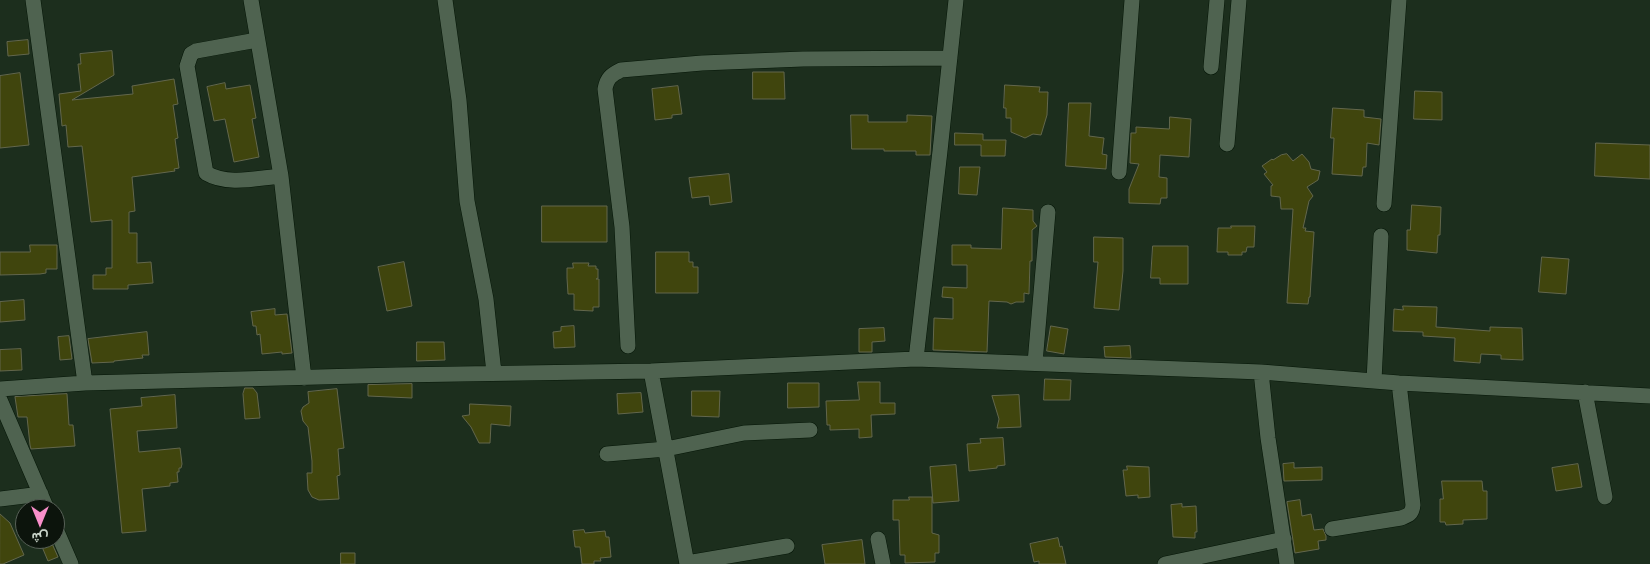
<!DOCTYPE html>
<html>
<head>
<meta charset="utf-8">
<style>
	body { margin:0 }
	#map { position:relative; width:1650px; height:564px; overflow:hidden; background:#1c2e1d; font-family:"Exo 2",Vazirmatn,sans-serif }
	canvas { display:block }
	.north { position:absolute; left:15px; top:499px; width:50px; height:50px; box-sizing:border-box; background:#0c140c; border:1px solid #596259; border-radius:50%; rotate:180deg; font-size:14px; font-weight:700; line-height:20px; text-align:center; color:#ccd7cc }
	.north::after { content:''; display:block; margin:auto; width:18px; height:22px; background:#f98fca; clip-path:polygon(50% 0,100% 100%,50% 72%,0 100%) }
</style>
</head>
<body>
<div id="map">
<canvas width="1650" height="564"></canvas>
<div class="north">ش</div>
</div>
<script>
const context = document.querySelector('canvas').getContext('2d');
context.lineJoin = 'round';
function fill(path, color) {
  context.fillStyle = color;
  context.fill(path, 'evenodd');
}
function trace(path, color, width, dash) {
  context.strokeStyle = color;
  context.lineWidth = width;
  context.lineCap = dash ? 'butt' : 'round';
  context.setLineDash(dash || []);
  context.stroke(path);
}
const building = new Path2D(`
	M28 40 29 54 8 56 7 42Z
	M112 51 114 75 72 100 133 94 132 86 174 79 178 104 173 105 178 138 175 139 179 168 174 169 175 171 132 177 135 211 129 212V233H137V263L151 262 153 283 128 285V289H93V275H106V268H112V220L91 222 82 146 68 147 66 125 62 126 59 94 81 91 78 64H81L80 54Z
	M753 72H784L785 99H753Z
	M20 73 29 145 0 148V76Z
	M225 83 226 89 250 85 256 118 252 119 259 157 234 162 225 119 214 121 207 87Z
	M1005 85 1040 87 1039 92H1048L1047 115 1041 135 1033 134 1025 138 1011 132V118H1006V108H1004Z
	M678 86 682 114 672 115V118L655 120 652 89Z
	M1415 91 1442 92V120L1414 119Z
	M1069 103H1091L1089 136 1104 138 1102 154 1107 155 1106 169 1066 166Z
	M1333 108 1364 110V117L1381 119 1379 145 1367 143 1366 167H1363L1362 176 1332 174 1334 138H1331Z
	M851 115H868V122H907V115L932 116 930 155H916V151H884V149H852Z
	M1170 117 1191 119 1189 157 1160 155 1159 177 1167 178V198H1161L1160 204 1129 203V189L1139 164 1130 163 1131 133H1136V127L1169 129Z
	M955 133 983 134V140H1006L1005 156H981V145H955Z
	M1596 143 1650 145V179L1595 176Z
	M1287 154 1293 161 1302 154 1309 162 1311 169 1320 171 1318 180 1307 187 1313 196 1309 201 1303 228H1306L1305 231 1314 232 1310 297H1309L1308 304 1287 303 1293 209H1281L1280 197 1271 196V186L1273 185 1264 174 1267 172 1262 166 1272 159 1273 160 1281 155Z
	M960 167H980L977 195 959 194Z
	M729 174 732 202 710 205 709 196 692 198 689 178Z
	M1412 205 1441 207 1440 235H1438L1437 253 1407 250V230H1410Z
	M542 206H607V242H542Z
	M1003 208 1033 210V221L1037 226 1032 230V261H1030L1029 294 1024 293V302H1016L1011 304 1007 302 989 301 987 352 933 350 934 318 953 319V298L942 297 943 287 967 288V265H952V245H971V248L1001 249Z
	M1231 226H1255L1254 247H1247L1246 252H1242V255H1228V252H1217L1218 228H1231Z
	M1094 237 1123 238V271L1119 310 1094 308 1098 262H1094Z
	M30 245H57V269H46V273L40 274 0 275V252H30Z
	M1153 246H1188V284H1160V278H1151Z
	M656 252H689V262H693V267H698V293H656Z
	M1542 257 1569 259 1566 294 1539 292Z
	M404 262 412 306 387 311 378 267Z
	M573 263H589L588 266H596V269H598V278L596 279H599V307H593V311L574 310V294H568L567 278V268H573Z
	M24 300 25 320 0 322V302Z
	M1403 306 1437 307 1436 327 1490 331V327L1522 328 1523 360 1501 359V355L1481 354 1480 363 1454 361 1455 338 1423 336V332L1393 331 1394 309 1403 310Z
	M275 309V315L287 314 292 353 282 354V352L262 354 260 334 257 335 256 326H253L251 312Z
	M574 326 575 347 554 348 553 332 561 331V327Z
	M1051 326 1068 329 1064 354 1047 351Z
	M884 328 885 341 872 342V352H859V329Z
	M147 332 149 355H142L143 358 114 361V362L92 363 88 339Z
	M69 336 72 359 60 360 58 337Z
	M417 342H444L445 360 417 361Z
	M1130 346 1131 358 1105 357 1104 347Z
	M21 349 22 370 0 371V350Z
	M1045 379 1071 380 1070 400H1044Z
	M858 382H880V403H895V414L871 415 872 437 859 438V429L830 430V425H827L826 401 859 400Z
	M788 383H819V407L788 408Z
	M412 384V398L368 396V385Z
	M245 388H253L257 393 260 418 245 419 243 394Z
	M337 389 344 448 338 449 340 475 337 476 339 499 319 500 312 497 308 490 307 473H312V461L308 427 303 421 301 411 303 407 309 403 308 392Z
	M692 391H720L719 417 692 416Z
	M641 393 643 412 618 414 617 394Z
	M67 394 69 425H73L75 446 31 449 30 445 27 417H18L15 397Z
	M175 395 177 428 137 431 139 452 180 448 182 464 181 468H179V472H177L178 482 170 483V486L142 489 146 531 122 533 110 409 142 406 141 398Z
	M1019 395 1021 427 997 428 999 419 992 396Z
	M470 404 511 406 510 426 491 424 490 443H479L471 427 462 416 469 415Z
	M1003 438 1005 465 997 466V468L969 471 967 444 981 443 980 439Z
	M1294 463V468L1322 467V480L1284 481 1283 464Z
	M1578 464 1582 487 1556 491 1552 468Z
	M956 465 959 501 933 503 930 467Z
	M1127 466 1149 467 1150 497 1138 498V495L1126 496 1123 470H1127Z
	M1442 481H1482L1483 491H1487V519L1463 520V524L1446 525 1445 522H1440V499H1443Z
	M909 497H932V533L939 535V553H935V562L905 563V555H900L899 520H893V500H909Z
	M1300 500 1302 516 1311 514 1314 530 1323 529 1326 536V540L1318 541 1319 549 1295 553 1287 502Z
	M1182 504V507L1196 506 1197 532H1195V538L1173 537 1171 505Z
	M0 514 10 523 24 555 3 564H0Z
	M584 530 585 533 605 531 606 537H609L611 557 600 558 601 561H594V564H582L580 547H575L573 531Z
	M1058 538 1060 547 1062 546 1066 564H1039V561L1034 562 1030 544Z
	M50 539 58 557 48 561 40 542Z
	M862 540 865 564H825L822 545Z
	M341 553H355V564H341Z`);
fill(building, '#40450d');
trace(building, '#63674d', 1);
const minor = new Path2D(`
	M33 0 85 383
	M251 0 281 176 304 378
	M445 0 459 100 467 201 486 299 494 373
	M257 40 196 51 191 54 187 66 206 173C228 186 257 178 281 176
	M1211 67 1217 0
	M1227 144 1239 0
	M1119 172 1132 0
	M1384 204 1399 0
	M628 346 622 227 605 89C607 78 611 75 621 70L702 63 803 59 950 58
	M916 359 940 151 956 0
	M1035 363 1048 212
	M651 371 687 564
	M1261 372 1268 438 1287 564
	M1374 381 1381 236
	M0 389 85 383 396 375 651 371 916 359 1261 372 1399 383 1650 396
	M1585 392 1605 497
	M0 400 47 509
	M607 454 666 449 744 433 810 430
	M0 499 41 494
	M55 527 71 564
	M1332 529 1401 518C1409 515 1412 514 1413 505L1399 383
	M878 539 883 564
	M687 563 787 546
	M1165 564 1284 539`);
trace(minor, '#051607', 16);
trace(minor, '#4f6350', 15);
</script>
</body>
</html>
